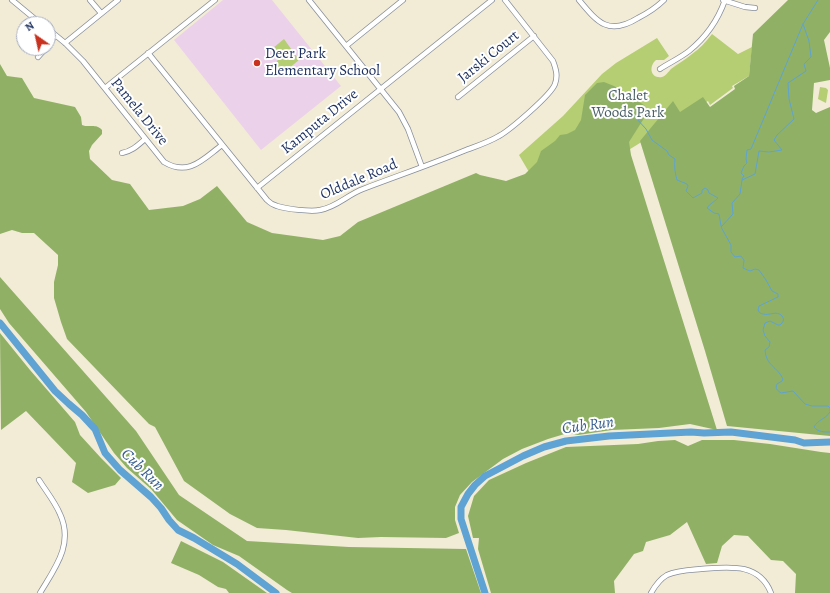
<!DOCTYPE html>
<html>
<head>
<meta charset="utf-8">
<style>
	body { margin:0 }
	#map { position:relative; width:830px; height:593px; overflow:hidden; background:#f2ecd7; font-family:Alegreya,serif }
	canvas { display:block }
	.north { position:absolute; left:16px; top:16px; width:40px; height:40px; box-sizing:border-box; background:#fff; border:1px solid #a4acbf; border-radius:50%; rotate:326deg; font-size:11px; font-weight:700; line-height:16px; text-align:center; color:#1b2f5e }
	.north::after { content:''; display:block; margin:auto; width:14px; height:18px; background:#c8321e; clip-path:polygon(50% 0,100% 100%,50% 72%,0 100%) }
</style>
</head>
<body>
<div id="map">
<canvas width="830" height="593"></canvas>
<div class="north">N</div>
</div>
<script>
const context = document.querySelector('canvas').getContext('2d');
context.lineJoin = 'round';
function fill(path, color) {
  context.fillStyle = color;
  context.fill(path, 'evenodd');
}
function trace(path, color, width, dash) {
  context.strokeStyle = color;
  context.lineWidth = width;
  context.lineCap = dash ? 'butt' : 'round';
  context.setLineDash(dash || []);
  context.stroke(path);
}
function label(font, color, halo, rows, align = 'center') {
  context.font = font + ' Alegreya,serif';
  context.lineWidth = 4;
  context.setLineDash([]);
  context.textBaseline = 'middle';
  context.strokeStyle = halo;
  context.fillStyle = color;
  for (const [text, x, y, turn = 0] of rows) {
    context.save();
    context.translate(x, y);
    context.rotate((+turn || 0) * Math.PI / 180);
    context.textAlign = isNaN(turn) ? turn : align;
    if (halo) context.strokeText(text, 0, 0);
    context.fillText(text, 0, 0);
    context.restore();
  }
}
fill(new Path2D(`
	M223 0H272L341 86 261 150 174 40Z`), '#ecd1ea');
fill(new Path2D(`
	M712 34 738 54 752 47 749 76 732 86 733 88 710 105 708 101 546 201 519 155 563 116 602 74 616 63 657 38 669 56 664 60H656C648 67 651 79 662 77 666 76 668 72 671 69 677 64 685 60 692 54 699 49 706 42 712 34Z
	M284 39 299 60 283 73 275 63 280 58 273 48Z
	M820 87 826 88 828 90 826 103 818 99Z`), '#b5ce73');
fill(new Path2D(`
	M788 0H830V32L824 40 830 68V80L814 83 812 110 816 113 830 107V436L727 426 705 351 640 141 673 101 680 112 703 97 710 107 735 89 734 86 749 76 753 34Z
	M0 64 7 76 22 78 34 98 75 107 81 117 82 125C89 128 96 123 102 130V134L92 145 89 151 90 159 112 180 130 184 149 210 183 206 200 199 217 186 247 222 272 233 323 240 340 236 358 222 476 173 480 175 506 181 525 174 537 162 541 151 555 141 560 135 567 134 575 130 581 120 585 95 597 83 604 82 614 86 644 105 648 112 629 142 631 155 717 430 690 424 659 428 612 430 578 435 568 433 548 439 522 449 503 459 472 482 460 495 455 507V520L459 533 446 538 381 537 358 538 286 530 257 528 230 514 184 481 155 427 149 424 67 339 61 322 54 298V282L58 265V255L34 233H22L12 230 0 234Z
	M0 277 136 431 179 495 247 541 349 547 466 549 481 593H292L287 590 239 556 213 545 177 520 151 489 127 468 114 453 86 412 9 323 0 309Z
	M0 333 30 370 75 422 80 435 101 458 121 478 115 485 88 493 72 482 76 463 26 411 1 430Z
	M675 440 688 446 702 440H734L770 444 821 452 830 453V593H795L796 574 783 561 771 560 748 536 734 535 722 546 717 563 706 564 687 522 670 535 646 542 643 551 634 554 614 581 615 593H491L478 549 479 538H473L468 516 474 496 489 480 526 463 566 447 638 444 658 441Z
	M181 541 223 562 267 593H229L226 589 218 587 199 575 171 563Z`), '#90b165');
trace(new Path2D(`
	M818 0 803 24 809 41 811 57 804 64 806 71 788 83 789 99 794 119 777 135 774 140 782 150 769 152 759 151 755 174 742 180 740 194 732 203 733 214 721 227 731 245V252L735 257 741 256 744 260 743 268 750 271 755 269 759 270 766 280 772 291 778 294V297L759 306 758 310C760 313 759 313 763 314 769 316 777 310 782 316 785 320 783 322 780 325H778L770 321 765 323 763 330 765 336 770 342 769 347 765 350C766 366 777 366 783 379L782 381 777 384C775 389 777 390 781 393L793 391 805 404 812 406H828L830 408V411
	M635 117 646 129 652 140 667 151 669 155 675 159C674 166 675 173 677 180L687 184 688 186 686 191 693 198 702 193V190L705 188 708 190 709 193 718 198C715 202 710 203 707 208L714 213 719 214 721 226
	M742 179 744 176 741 173 744 166 747 163 746 159 747 150 751 149 803 24
	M830 412C825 420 818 419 814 427 818 432 824 432 830 432`), '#5ea3d3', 1);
trace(new Path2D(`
	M0 323 55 391 69 404 82 415 95 429 105 453 120 470 151 497 161 508 169 520 178 530 194 538 237 564 276 593
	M485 593 461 519V507L468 494 475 485 485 476 523 456 544 447 566 441 609 436 691 432 704 433 731 432 795 440 804 443 830 442`), '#5ea3d3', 7);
const street = new Path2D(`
	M12 0 41 24
	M90 0 101 13
	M309 0 399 112 408 129 422 167
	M579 0C598 23 609 36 638 18 648 13 656 8 664 0
	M723 0 745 7 755 8
	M48 29 65 43 83 61 164 162C189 177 203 159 222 145
	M65 43 118 0
	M48 45 55 36
	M346 46 403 0
	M148 53 267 200C270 203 273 205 277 206 286 209 311 212 320 210 337 207 347 195 363 189 397 176 432 164 466 150 477 146 489 142 499 136 510 130 551 95 555 84 558 76 556 69 553 61L505 0
	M38 57 46 48
	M660 69C669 63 680 58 689 51 705 38 718 20 725 0
	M105 88 215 0
	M458 97 534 36
	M122 153C132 151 137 146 145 139
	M257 188 492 0
	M39 480C46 491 55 502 60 514 74 544 55 568 40 593
	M651 593C655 586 660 579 667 575 678 570 690 570 701 569 728 567 759 562 771 593`);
trace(street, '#868e9a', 6);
trace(street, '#fff', 4.5);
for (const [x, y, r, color] of [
	[257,63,4,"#c8321e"]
]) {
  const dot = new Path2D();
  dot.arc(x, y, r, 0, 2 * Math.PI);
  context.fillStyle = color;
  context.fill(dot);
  trace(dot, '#fff', 1.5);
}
label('15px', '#1b2f5e', '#fff', [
	["Deer Park",265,54],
	["Elementary School",265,71]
], 'left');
label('15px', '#1b2f5e', '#fff', [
	["Jarski Court",489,57,-39],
	["Pamela Drive",139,112,51],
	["Kamputa Drive",320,122,-39],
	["Olddale Road",359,180,-23]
]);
label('15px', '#495f64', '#fff', [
	["Chalet",628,96],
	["Woods Park",628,113]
]);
label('italic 16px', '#365d8d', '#fff', [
	["Cub Run",588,426,-8],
	["Cub Run",142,470,44]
]);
</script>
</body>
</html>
